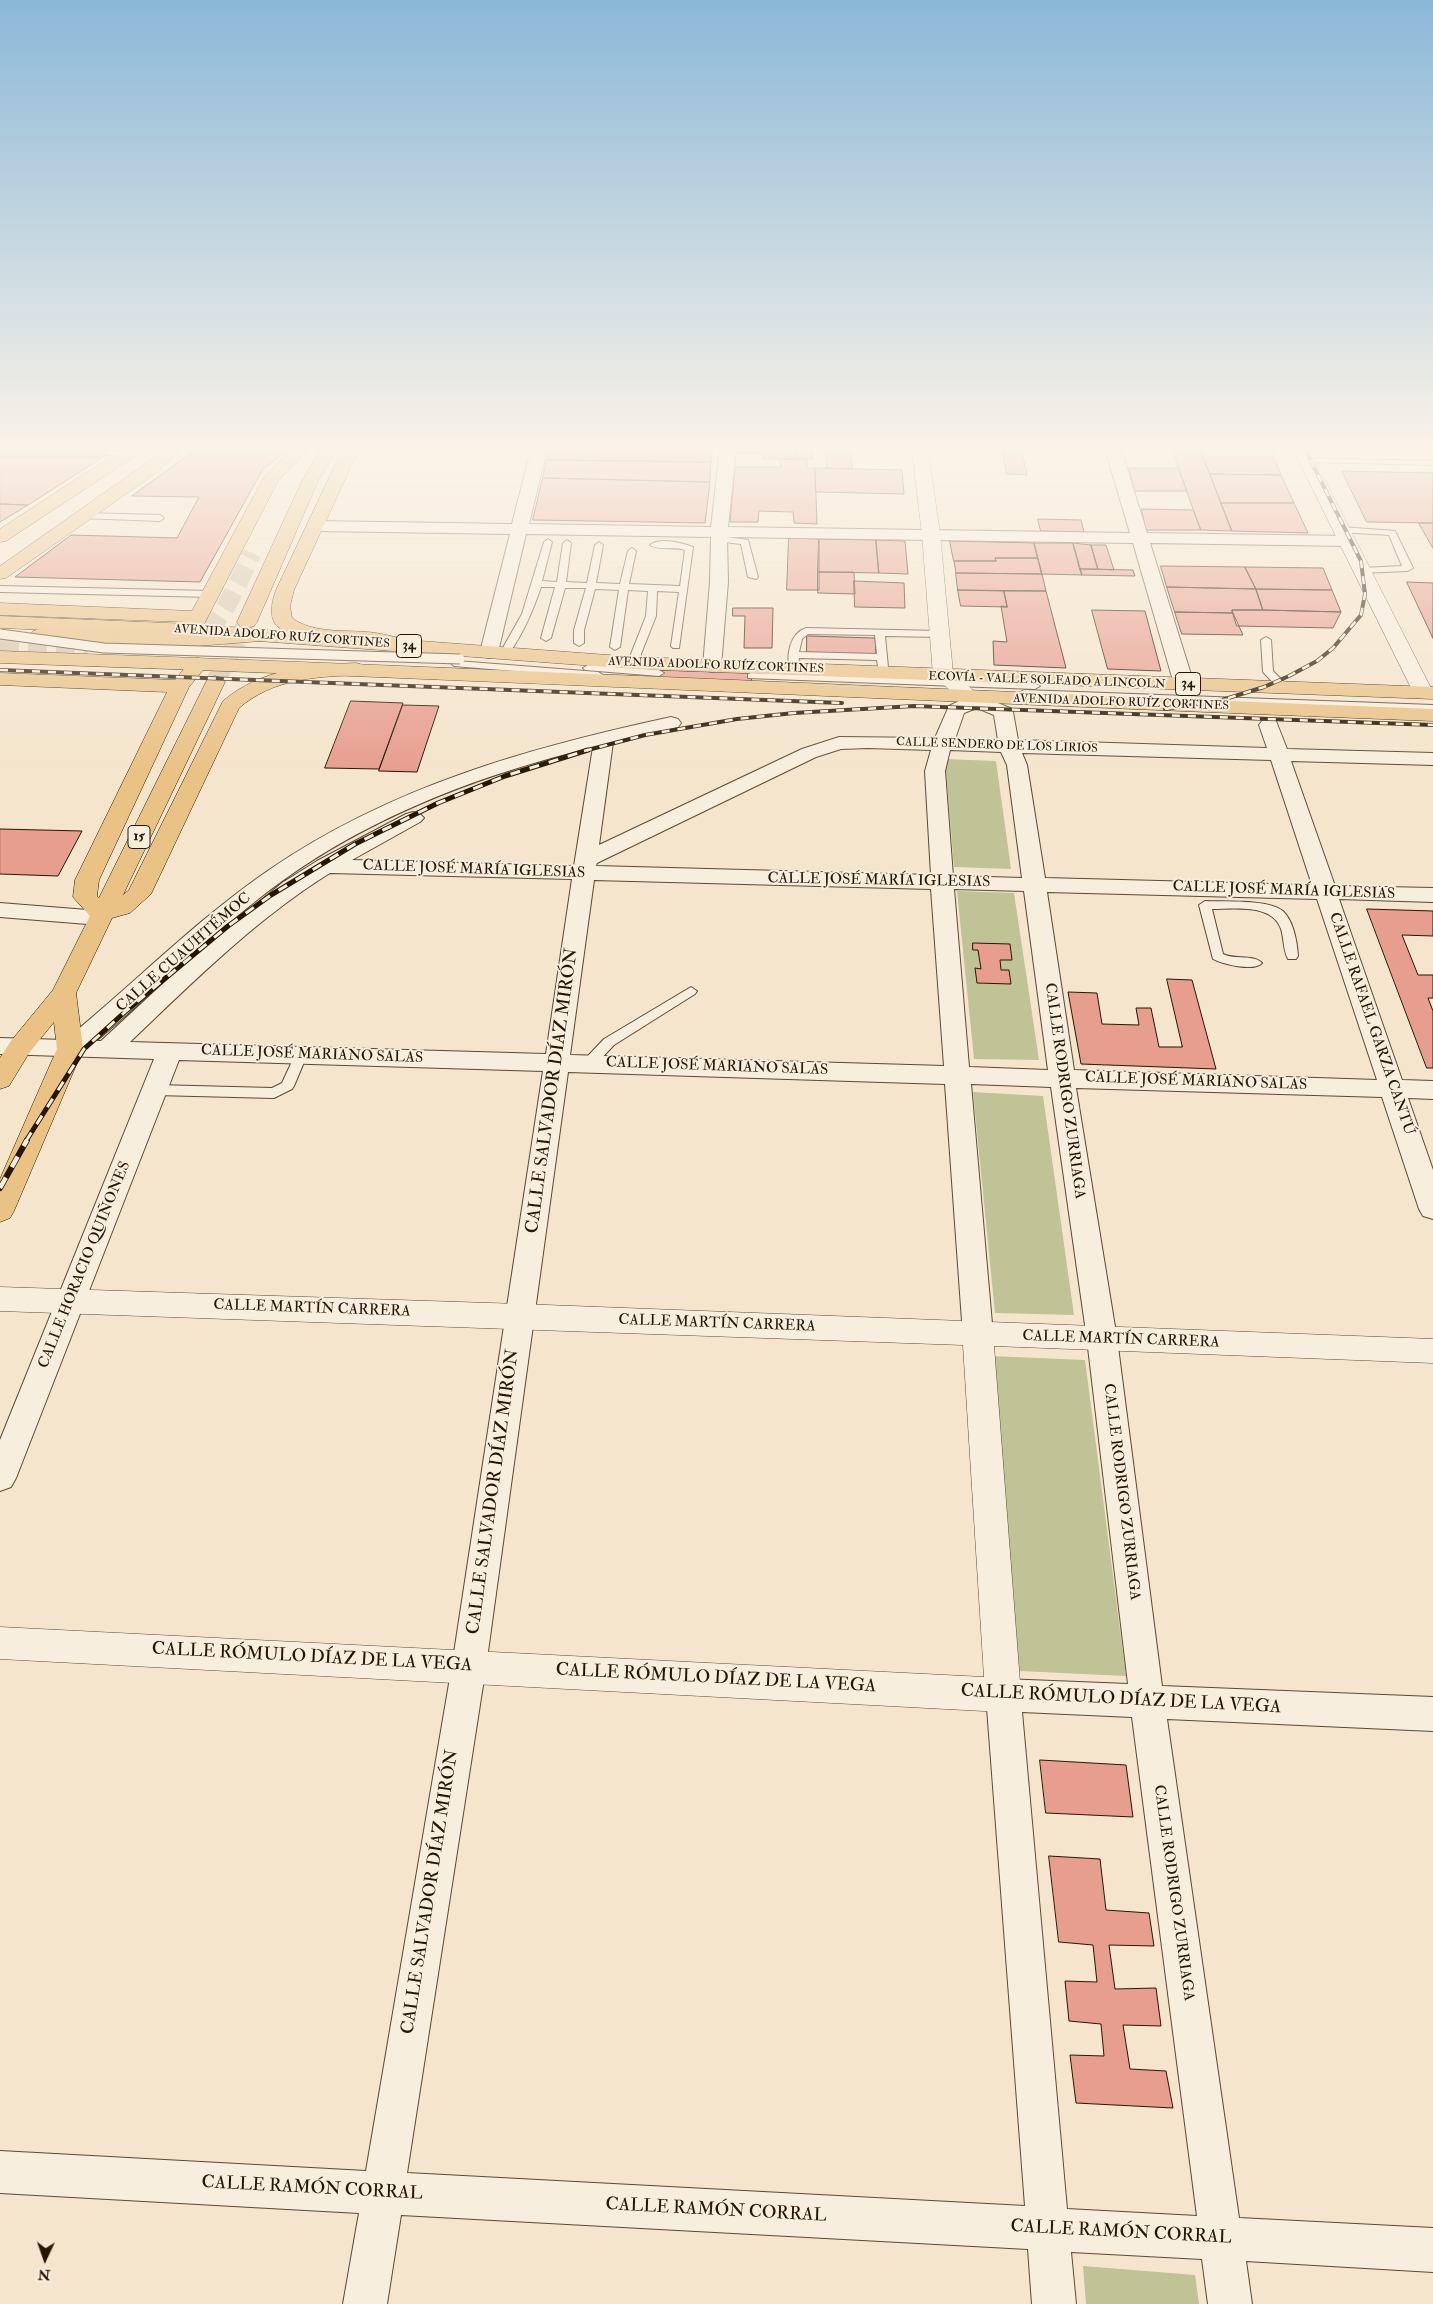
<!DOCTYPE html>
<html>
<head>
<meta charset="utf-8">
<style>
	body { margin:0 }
	#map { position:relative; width:1433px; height:2304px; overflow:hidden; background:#f5e5cc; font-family:"IM FELL Double Pica",serif }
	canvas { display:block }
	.north { position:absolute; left:20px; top:2234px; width:50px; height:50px; -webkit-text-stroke:4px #f8eede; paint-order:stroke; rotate:183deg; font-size:14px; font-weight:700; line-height:20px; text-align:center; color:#271702 }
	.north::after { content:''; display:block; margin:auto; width:18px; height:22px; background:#271702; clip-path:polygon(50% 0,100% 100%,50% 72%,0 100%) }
</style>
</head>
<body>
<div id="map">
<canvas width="1433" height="2304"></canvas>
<div class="north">N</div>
</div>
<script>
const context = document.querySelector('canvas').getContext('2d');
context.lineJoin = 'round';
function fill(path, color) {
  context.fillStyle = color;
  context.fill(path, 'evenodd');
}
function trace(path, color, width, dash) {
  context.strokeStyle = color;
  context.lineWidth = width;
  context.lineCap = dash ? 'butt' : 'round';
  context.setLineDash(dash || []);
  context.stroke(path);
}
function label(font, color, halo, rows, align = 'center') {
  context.font = font + ' "IM FELL Double Pica",serif';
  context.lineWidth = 4;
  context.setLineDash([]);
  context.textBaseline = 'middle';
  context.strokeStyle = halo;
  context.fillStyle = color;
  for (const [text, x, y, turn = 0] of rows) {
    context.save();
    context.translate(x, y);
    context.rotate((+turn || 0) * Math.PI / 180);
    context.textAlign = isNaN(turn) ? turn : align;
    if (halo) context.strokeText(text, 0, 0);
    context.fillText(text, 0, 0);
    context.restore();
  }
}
fill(new Path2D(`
	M945 759 996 761 1011 869 954 867Z
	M957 891 1014 893 1039 1060 974 1059Z
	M973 1092 1043 1096 1074 1315 995 1313Z
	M991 1356 1085 1360 1126 1676 1019 1671Z
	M1083 2266 1195 2275 1199 2304H1086Z`), '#bfc396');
const building = new Path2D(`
	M0 449H52L46 457H0Z
	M52 449H116L103 457H46Z
	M197 449H289L263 469 200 582 15 577 71 535 177 538 199 497 132 496Z
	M551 449H712L711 462 547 460Z
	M736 449H796L795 459H763L762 453H736Z
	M796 449H812L813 459H795Z
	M826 449H851L852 469 827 468Z
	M1002 449H1021L1027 475 1007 474Z
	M1172 449H1200L1232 531 1201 530Z
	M1201 453H1272L1281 475 1210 474Z
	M0 457H103L28 505 0 504Z
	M780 459H807V468H815L817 524 794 523 793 512 759 511 758 522H730L735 467H781Z
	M547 460 711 462 710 482 543 478Z
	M815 468 902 470 904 494 816 492Z
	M1129 468H1178L1187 491H1135Z
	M1342 471 1433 473V523L1367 522Z
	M1210 474 1281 475 1294 503H1221Z
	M543 478 710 482 705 523 533 520Z
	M1221 503H1294L1308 533 1232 531Z
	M0 504 28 505 0 522Z
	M1142 509 1193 510 1201 530H1146Z
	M1038 519 1081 520 1084 532 1041 531Z
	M1419 523H1433V548Z
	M789 538 819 539V590H787Z
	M819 539 876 540 879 573 818 572Z
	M876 540 905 541 908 574 879 573Z
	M950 541 1034 543 1038 558H995L996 561H954Z
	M1034 543H1073L1082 575 1042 574Z
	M1073 543 1091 545 1098 569H1080Z
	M1091 545H1106L1114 570 1098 569Z
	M995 558H1038L1042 574 956 573 954 561H996Z
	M1161 566 1245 567 1256 589 1167 587Z
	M1245 567 1323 568 1332 590 1256 589Z
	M1080 569 1133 570 1135 576 1082 575Z
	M818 572H854L855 594 818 593Z
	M956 573 1042 574 1046 591 958 590Z
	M854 581 904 583 905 608 855 607Z
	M1407 582 1433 583V638Z
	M1167 587 1256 589 1263 610H1232L1233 613 1175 612Z
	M1256 589 1332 590 1341 612 1263 610Z
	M958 590 1004 591 1007 607 961 606Z
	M1004 591H1046L1066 668 994 665 993 641 1007 642 1001 606 1007 607Z
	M733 608H773L772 648H744L745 616H733Z
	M1092 610 1145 611 1161 671 1108 669Z
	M1232 610H1263L1341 612 1333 628 1237 626Z
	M1175 612 1233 613 1243 635 1182 634Z
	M807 636 875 638 876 656 807 654Z
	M660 670 752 673 751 687 657 683Z
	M351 701 403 703 379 769 325 768Z
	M403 705 439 706 417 772 379 771Z
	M0 829 82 831 58 876 0 874Z
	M1367 909 1433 911V936L1402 935 1418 975H1433V998H1428L1433 1011V1068H1427Z
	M973 943 1010 944 1012 960H1000L1001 970H1009L1011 984 977 983 975 968 981 969 978 950H973Z
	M1167 979 1192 980 1216 1069 1081 1064 1068 992 1097 993 1102 1024 1139 1025 1136 1008H1151L1159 1047H1182Z
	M1040 1760 1126 1765 1133 1817 1046 1813Z
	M1049 1856 1100 1859 1106 1910 1149 1913 1154 1946 1109 1945 1115 1989 1156 1988 1161 2026 1123 2025 1130 2069 1166 2071 1173 2108 1076 2103 1070 2055 1104 2056 1101 2024 1069 2021 1065 1981 1097 1982 1093 1945 1059 1942Z`);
fill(building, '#e79e8f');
trace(building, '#271702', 1);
trace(new Path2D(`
	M0 644 88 647
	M184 646C222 629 235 588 252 553
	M215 682 247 622`), '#d6c6ae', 19, [19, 9]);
const service = new Path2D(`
	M107 451H130L134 453 130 455H107Z
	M1303 458 1433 461V465L1306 462 1302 460Z
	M84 513 160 515 164 518 160 521 81 518 80 516Z
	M1341 527 1395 531 1413 568 1408 571 1359 573 1357 571 1362 568 1402 566 1389 535 1338 532 1337 530Z
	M719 536 748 540 758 577 756 579 748 577 741 544 716 541V537Z
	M548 539 552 542 542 581 557 582 563 543 567 540 571 543 566 582 587 583 595 545 599 542 603 545 596 583 620 584 628 551 632 548 636 551 629 584 680 586 685 550C674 546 659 551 650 545 660 537 682 543 693 547L679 648H673L671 646 679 592 657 591 656 616 641 654 640 663 635 666 630 663 631 654 646 616 648 591 628 590 620 647 615 650 610 647 619 590 595 589 584 630V643L579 646 574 643V630L586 588H565L551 638 546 641 541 638 555 587H541C533 611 523 634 508 655H502L500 653 522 614 544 542Z
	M0 586 211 591 216 594 211 597 0 592Z
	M806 628 939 631 944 634 939 637 885 636 888 667 883 670 878 667 877 660 799 658 797 671H791C785 657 790 633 806 628ZM808 634 875 635 877 654 799 652 802 639Z
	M1266 637 1271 640 1273 671 1287 685V689H1279L1263 672 1261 640Z
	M457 661 598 672 603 675 598 678 454 666 452 664Z
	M588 665 659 670 664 673 659 676 585 670 583 668Z
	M752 673 1035 683 1040 686 1035 689 748 678V674Z
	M1024 690 1433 705V711L1020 695 1019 693Z
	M1205 901C1223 902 1269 899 1283 911 1294 922 1297 942 1298 956L1296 959H1288C1283 950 1284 938 1281 929 1272 903 1234 909 1212 909L1223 954C1234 960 1254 954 1262 963 1254 972 1222 964 1213 959L1199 905Z
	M691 987 697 991 695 994 614 1045 594 1066H584L582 1063 584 1060 604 1039Z
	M301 1051 307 1055 294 1086 292 1089 274 1098 155 1095 148 1090 155 1085 272 1088 282 1083 295 1055Z`);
const minor = new Path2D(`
	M531 449H547L529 524 711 527 720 449H736L728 527 1130 533 1105 449H1121L1147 533 1347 536 1353 537 1355 541 1353 545 1347 546 1150 543 1194 684 1191 688 1184 690 1177 688 1174 684 1133 543 727 537 728 582 721 666 719 670 712 672 705 670 703 666 710 582 711 537 526 534 498 652 496 656 489 658 482 656 480 652 510 534 316 531 310 530 308 526 310 522 316 521 512 524Z
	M969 691 1010 708 1013 712 1018 740 1267 748 1259 725 1262 721 1269 719 1276 721 1287 749 1433 753V765L1291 761 1335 886 1433 888V902L1339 899 1402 1080 1433 1081V1099L1408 1098 1433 1170V1219L1423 1216 1419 1209 1382 1097 1076 1088 1117 1339 1162 1686 1433 1697V1731L1167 1719 1239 2218 1433 2228V2272L1246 2261 1252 2304H1208L1202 2259 1071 2252 1076 2304H1032L1028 2249 401 2215 387 2304H343L359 2213 0 2193V2151L366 2171 452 1666 543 1071 179 1060 16 1478 11 1487 0 1491V1440L154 1059 0 1054V1038L65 1040C134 984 196 920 269 870 392 786 528 748 671 717L678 719 681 723 678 727 613 742 599 845 802 749 839 737 935 738 949 706 961 700 959 697 962 693ZM977 708 994 715 998 740 955 739 964 713ZM593 747 574 866 352 860 420 822 424 818 420 814 413 812 406 814 317 861 282 883 182 966 101 1041H96C159 988 216 929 282 881 375 814 483 774 593 747ZM868 748 931 750 925 771 931 875 596 866 597 863 816 757 841 749ZM950 750 1001 752 1007 765 1022 878 953 876 945 771ZM1022 753 1271 760 1312 885 1045 878 1027 765ZM330 873 572 879 546 1054 130 1042C193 982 256 919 330 873ZM594 880 931 889 944 1066 570 1055ZM954 889 1024 891 1048 1070 969 1067ZM1047 892 1317 899 1377 1080 1074 1070ZM568 1072 945 1084 963 1335 968 1343 978 1347 988 1343 993 1335 971 1084 1051 1087 1087 1339 1128 1684 1003 1679 991 1683 986 1695 1025 2206 407 2173 486 1666ZM1022 1712 1132 1717 1197 2216 1067 2209Z
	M0 903 100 911 108 913 111 918 108 923 100 925 0 917Z`);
const tertiary = new Path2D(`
	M912 449H928L940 534 953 673 962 679 979 697 976 701 969 703 962 701 933 675 922 534Z
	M1293 449H1309L1433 692 1430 696 1423 698 1416 696 1413 692Z
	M0 1287 520 1304 1433 1339V1363L994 1346 1021 1695 1016 1707 1003 1712 0 1659V1627L984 1677 963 1345 0 1311Z`);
const primary = new Path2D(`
	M0 616 191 624 635 657 1433 687V699L635 669 191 636 0 628Z
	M0 651C478 667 955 691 1433 709V721C955 703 478 679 0 663Z`);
const trunk = new Path2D(`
	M125 449H146L6 541 0 542V529L104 461Z
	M164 449H182L153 475 6 578 0 579V566L141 467Z
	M292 449H310L278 481 201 630 196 635 266 630 273 632 276 636 273 640 185 647 40 641 33 639 30 635 33 631 40 629 188 635 181 630 186 622 0 615V603L192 611 263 479Z
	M321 449H337L318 481 257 622 254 626 247 628 240 626 237 622 302 481Z
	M343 449H359L294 590 290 606 292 618C315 635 349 629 376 633 389 635 402 639 415 642L418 646 415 650C402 653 390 647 377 645 351 641 299 645 278 627 268 618 272 601 276 590Z
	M198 658 205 660 208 664 189 687 99 880 97 896 99 898 208 678 215 676 222 678 225 682 123 895 129 890 223 701C261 669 308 665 356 663L363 665 366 669 363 673 356 675C313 677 273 679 239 708L151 894 130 913 112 918 76 993 83 1049 14 1211 10 1218 0 1222V1179L57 1049 54 1022 29 1053 9 1086 0 1089V1058L11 1041 53 990 90 916 73 897 75 880 167 692 0 685V673L175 680 191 660Z`);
trace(service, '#5a4a34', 2);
trace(minor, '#5a4a34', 2);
trace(tertiary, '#5a4a34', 1);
trace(primary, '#271702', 1);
trace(trunk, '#271702', 1);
fill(service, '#f8eede');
fill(minor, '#f8eede');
fill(tertiary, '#f8eede');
fill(primary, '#eac286');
fill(trunk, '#eac286');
const railFar2 = new Path2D(`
	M0 670 842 703
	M1165 709 1222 700 1264 687 1289 676 1317 661 1333 648 1361 615 1365 594 1361 561 1305 449
	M584 751 645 735 737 719 794 713 914 706 1433 725`);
const railFar1 = new Path2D(`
	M26 1141 84 1049 126 1011 228 926 271 895 355 844 438 803 505 776 588 750`);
const rail = new Path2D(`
	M0 1188 27 1140`);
trace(railFar2, '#271702', 4);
trace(railFar1, '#271702', 5);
trace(rail, '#271702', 6);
trace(railFar2, '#f8eede', 2.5, [8]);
trace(railFar1, '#f8eede', 3, [10]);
trace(rail, '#f8eede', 4.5, [12]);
const serviceBridge = new Path2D(`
	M0 634 104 648 460 659`);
trace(serviceBridge, '#5a4a34', 11, []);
trace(serviceBridge, '#f8eede', 9);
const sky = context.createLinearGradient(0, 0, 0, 772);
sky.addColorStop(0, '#8bb8d8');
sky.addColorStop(0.58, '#faf3e8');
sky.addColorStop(1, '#faf3e800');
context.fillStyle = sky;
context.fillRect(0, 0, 1433, 772);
label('12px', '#271702', '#f8eede', [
	["AVENIDA ADOLFO RUÍZ CORTINES",282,637,4],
	["AVENIDA ADOLFO RUÍZ CORTINES",716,666,2],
	["ECOVÍA - VALLE SOLEADO A LINCOLN",1047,681,2],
	["AVENIDA ADOLFO RUÍZ CORTINES",1121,703,2],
	["CALLE SENDERO DE LOS LIRIOS",997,746,2]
]);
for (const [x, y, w] of [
	[409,646,25],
	[1188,684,25],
	[139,837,22]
]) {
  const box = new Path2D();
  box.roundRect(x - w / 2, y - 11.5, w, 23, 4);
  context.fillStyle = '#f8eede';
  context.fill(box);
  trace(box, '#271702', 1);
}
label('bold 14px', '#271702', null, [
	["34",409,646],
	["34",1188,684],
	["15",139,837]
]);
label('15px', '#271702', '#f8eede', [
	["CALLE JOSÉ MARÍA IGLESIAS",474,870,2],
	["CALLE JOSÉ MARÍA IGLESIAS",879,881,1],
	["CALLE JOSÉ MARÍA IGLESIAS",1284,891,2],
	["CALLE CUAUHTÉMOC",184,953,-41],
	["CALLE RAFAEL GARZA CANTÚ",1371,1024,71],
	["CALLE JOSÉ MARIANO SALAS",312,1055,2],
	["CALLE JOSÉ MARIANO SALAS",717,1067,2],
	["CALLE JOSÉ MARIANO SALAS",1196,1082,2],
	["CALLE RODRIGO ZURRIAGA",1064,1091,82],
	["CALLE HORACIO QUIÑONES",85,1265,-68],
	["CALLE MARTÍN CARRERA",312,1309,2],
	["CALLE MARTÍN CARRERA",717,1324,2],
	["CALLE MARTÍN CARRERA",1121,1340,2],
	["CALLE RODRIGO ZURRIAGA",1121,1492,83],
	["CALLE RODRIGO ZURRIAGA",1173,1893,82]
]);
label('18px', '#271702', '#f8eede', [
	["CALLE SALVADOR DÍAZ MIRÓN",553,1091,-82],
	["CALLE SALVADOR DÍAZ MIRÓN",494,1492,-82],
	["CALLE RÓMULO DÍAZ DE LA VEGA",312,1658,3],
	["CALLE RÓMULO DÍAZ DE LA VEGA",716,1679,3],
	["CALLE RÓMULO DÍAZ DE LA VEGA",1121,1700,3],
	["CALLE SALVADOR DÍAZ MIRÓN",431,1892,-81],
	["CALLE RAMÓN CORRAL",312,2189,3],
	["CALLE RAMÓN CORRAL",716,2211,3],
	["CALLE RAMÓN CORRAL",1121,2233,3]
]);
</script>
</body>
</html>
